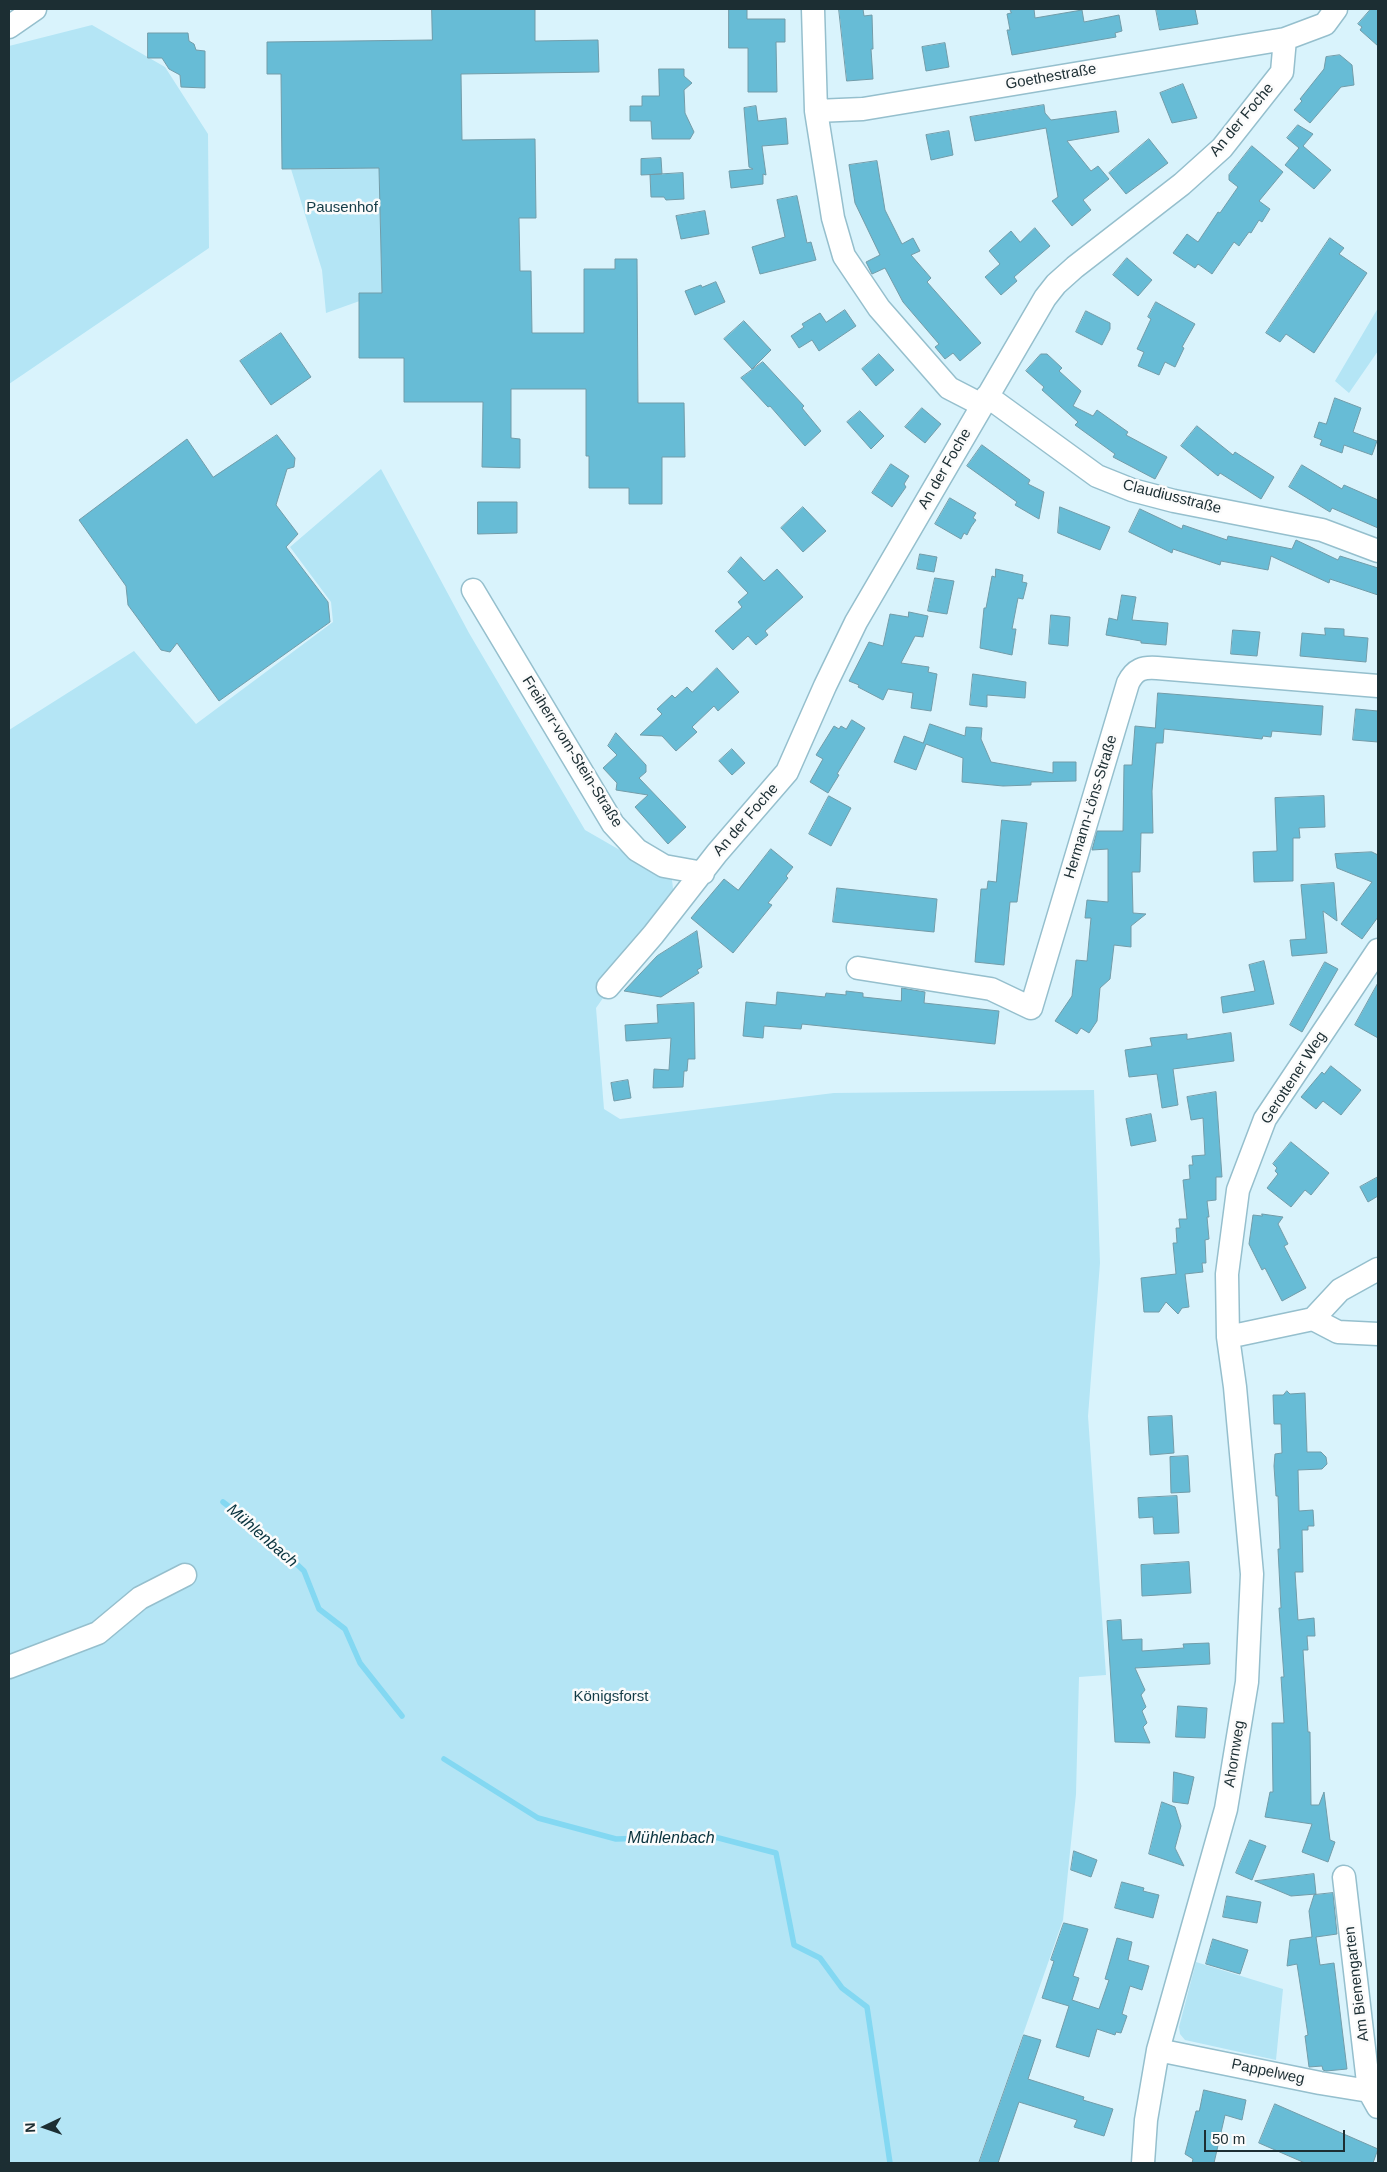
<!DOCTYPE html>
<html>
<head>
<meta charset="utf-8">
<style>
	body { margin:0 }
	#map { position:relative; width:1387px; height:2172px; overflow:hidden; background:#d9f3fc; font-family:Arial,sans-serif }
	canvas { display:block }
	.frame { position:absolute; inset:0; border:10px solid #1c2e33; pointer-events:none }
	.north { position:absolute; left:20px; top:2102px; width:50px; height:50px; -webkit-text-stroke:4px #fbfbfb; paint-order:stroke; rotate:267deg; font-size:14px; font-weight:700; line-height:20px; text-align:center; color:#1c2e33 }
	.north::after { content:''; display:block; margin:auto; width:18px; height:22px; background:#1c2e33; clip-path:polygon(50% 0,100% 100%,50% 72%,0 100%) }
	.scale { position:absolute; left:1204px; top:2130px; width:141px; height:22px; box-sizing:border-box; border:2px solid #1c2e33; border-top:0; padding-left:6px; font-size:15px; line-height:18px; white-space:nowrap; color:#1c2e33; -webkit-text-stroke:4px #fbfbfb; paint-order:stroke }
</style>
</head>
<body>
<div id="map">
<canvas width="1387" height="2172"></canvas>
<div class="frame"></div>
<div class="north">N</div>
<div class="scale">50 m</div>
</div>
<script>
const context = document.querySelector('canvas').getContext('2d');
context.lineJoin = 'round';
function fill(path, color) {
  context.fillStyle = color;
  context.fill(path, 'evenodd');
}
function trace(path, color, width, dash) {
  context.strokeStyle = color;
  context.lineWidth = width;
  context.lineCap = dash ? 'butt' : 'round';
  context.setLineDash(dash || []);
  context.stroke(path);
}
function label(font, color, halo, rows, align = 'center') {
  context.font = font + ' Arial,sans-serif';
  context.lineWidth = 5;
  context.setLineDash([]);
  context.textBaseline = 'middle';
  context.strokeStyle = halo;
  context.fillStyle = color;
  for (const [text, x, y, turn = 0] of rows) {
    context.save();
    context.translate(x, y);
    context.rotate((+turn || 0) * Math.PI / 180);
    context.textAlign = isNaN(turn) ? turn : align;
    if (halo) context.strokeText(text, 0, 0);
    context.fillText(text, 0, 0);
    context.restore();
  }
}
fill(new Path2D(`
	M92 25 165 67 208 134 209 248 9 384V46Z
	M379 168 382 293 326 313 322 270 291 169Z
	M1378 308V351L1349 393 1335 381Z
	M381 469 469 633 585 830 672 880 674 897 596 1008 604 1109 620 1119 834 1093 1094 1090 1100 1263 1088 1416 1106 1675 1079 1677 1076 1794 1063 1920 978 2163H9V730L134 651 196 724 333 622 331 602 290 547Z
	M1196 1962 1283 1989 1276 2060 1185 2040 1180 2034 1179 2027Z`), '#b4e5f5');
trace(new Path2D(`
	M223 1502 266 1535 304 1571 319 1609 345 1629 360 1663 402 1716
	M444 1759 538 1818 616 1839 711 1836 776 1853 794 1945 820 1958 842 1988 867 2007 890 2163`), '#83d8f2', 5.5);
const building = new Path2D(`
	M432 9H535V41L598 40 599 72 461 74 462 140 535 139 536 218H519L520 271H531L532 333H584V269H615V259H637L638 403H684L685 457H662V504H629V488H589V456H586V389H511V438L520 439V468L482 467 483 402H404V358H359V293H382L379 168 282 169 281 74H267V42L432 40Z
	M729 9H747V19H785V42H776L777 92H748V48H729Z
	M839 9H863L864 16 872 15 873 49H871L873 79 847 81Z
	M1010 9H1034L1035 18 1082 10 1084 22 1119 15 1122 31 1115 33 1116 37 1012 55 1007 30H1010L1007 14 1011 13Z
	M1156 9H1195L1198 24 1160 30Z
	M1371 9H1378V46L1360 30 1362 27 1358 24Z
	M148 33H188L189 41 194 44 196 50 205 51V88L181 87 180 75 169 69 162 58H148Z
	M945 43 949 67 926 71 922 47Z
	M1340 55 1352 65 1354 85 1341 87 1310 123 1294 110 1302 101 1300 99 1324 69 1326 57Z
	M659 69H684V76L692 83 684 90 685 113 694 132 690 139H652L651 121H630V106H642V96H659Z
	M1183 84 1197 118 1172 123 1160 93Z
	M1044 105 1045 113 1051 120 1116 111 1119 132 1067 141 1091 171 1098 166 1109 179 1083 200 1091 210 1072 226 1052 201 1058 197 1046 128 975 141 970 117Z
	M756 106 758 121 786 118 788 144 762 146 766 175 763 174V184L731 188 729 171 753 169 749 167 744 108Z
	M1298 125 1313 134 1303 146 1331 170 1314 189 1285 165 1299 148 1287 138Z
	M949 131 953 155 931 160 926 135Z
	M1149 139 1168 163 1126 194 1109 173Z
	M1252 146 1283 172 1259 201 1270 209 1262 222 1259 220 1251 233 1249 232 1239 246 1234 242 1212 274 1198 264 1195 268 1173 253 1187 234 1198 242 1218 212 1220 213 1238 187 1229 180V175Z
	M661 158 662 174 641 175V159Z
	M877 161 885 210 902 244 913 238 920 251 911 255 931 278 927 282 981 343 960 361 953 353 945 359 935 347 939 344 903 302 885 268 872 274 866 262 880 255 855 203 849 165Z
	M683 173 684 199 666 200 664 197H651L650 175Z
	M797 196 807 243 811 242 816 260 760 274 752 247 785 237 777 200Z
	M705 211 709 234 681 239 676 216Z
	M1035 228 1050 246 1014 277 1017 281 1001 295 985 277 1000 264 989 251 1011 231 1020 242Z
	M1330 238 1344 248 1339 254 1367 273 1314 353 1286 334 1280 342 1266 333Z
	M1127 258 1152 280 1138 296 1113 275Z
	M716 282 725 302 695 315 685 291 701 285 702 287Z
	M1156 302 1195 324 1182 347 1184 348 1175 367 1165 362 1159 375 1138 366 1144 352 1137 349 1151 319 1148 317Z
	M845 310 856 326 819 351 812 340 799 348 791 336 804 327 802 324 820 313 826 322Z
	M1086 311 1110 323V329L1102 345 1076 332Z
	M744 321 771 350 752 369 724 339Z
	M281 333 311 377 271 405 240 361Z
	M879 354 894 370 876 386 862 369Z
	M1041 354H1047L1062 368 1059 371 1081 391 1073 406 1093 416 1097 410 1128 432 1126 435 1167 457 1155 479 1113 457 1115 454 1075 425 1078 422 1042 390 1044 387 1026 371Z
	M763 362 804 406 802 408 821 431 805 446 770 406 768 407 741 378Z
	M1335 398 1361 408 1353 432 1377 441 1372 455 1344 445 1342 453 1320 445 1322 440 1314 437 1319 422 1326 424Z
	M922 408 941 424 925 443 905 427Z
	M860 411 884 436 871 449 847 422Z
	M1197 426 1233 455 1235 452 1274 477 1261 499 1220 473 1218 476 1181 446Z
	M277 435 295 458 294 467 287 469 276 505 298 534 286 547 328 602 330 622 219 701 177 643 170 652 161 650 128 605 126 586 79 520 187 439 213 477Z
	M982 445 1030 480 1028 484 1044 492 1039 519 1015 505 1017 502 967 466Z
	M891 464 909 476 904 484 906 487 892 507 872 493Z
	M1302 465 1342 489 1344 485 1378 500V528L1332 508 1330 512 1289 487Z
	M950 498 976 513 973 518 976 520 971 527 967 535 964 533 961 539 935 524Z
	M478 502H517V533L478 534Z
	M803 507 826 531 803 552 781 528Z
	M1060 507 1110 527 1100 550 1058 533Z
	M1140 509 1182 529 1183 525 1227 540 1228 536 1292 549 1296 540 1338 560 1340 556 1378 568V595L1330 579 1329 583 1271 556 1268 570 1221 561 1220 565 1173 549 1172 553 1129 532Z
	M920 554 937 557 934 572 917 569Z
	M741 557 764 581 777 569 803 597 765 631 768 635 756 645 748 636 733 650 715 631 742 607 738 602 748 593 728 572Z
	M996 569 1023 575 1022 582 1027 583 1023 599 1018 598 1012 629H1016L1012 655 980 648 984 608H986L992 576 995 577Z
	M935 578 954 581 947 614 928 611Z
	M1122 595 1136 597 1132 620 1168 623 1166 645 1141 643V641L1106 635 1109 618 1117 620Z
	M909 612 928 616 923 637 915 636 901 663 929 667 928 672 937 674 931 711 911 708 913 693 888 689 883 700 858 687 859 685 849 681 869 642 883 646 890 614 908 617Z
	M1051 615 1070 617 1068 646 1049 644Z
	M1325 628 1344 629V636L1368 638 1366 662 1300 656 1302 633 1325 635Z
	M1233 630 1260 632 1257 656 1231 654Z
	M717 668 739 692 718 711 714 706 692 727 697 732 676 751 662 736 640 735 662 714 657 709 672 695 675 698 687 687 692 692Z
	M973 674 1026 682 1025 698 987 695V707L970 705Z
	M1158 693 1323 706 1321 735 1272 731 1271 737 1263 736 1262 739 1164 729 1163 743H1156L1152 791 1153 833H1141L1140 872H1132L1133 913 1146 914 1131 926V947L1114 945 1110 979 1100 988 1097 1021 1089 1033 1081 1028 1077 1034 1055 1021 1072 996 1076 960 1087 961 1091 918H1085L1087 900 1108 902V849L1092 850 1097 831H1123L1124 765H1132L1135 726 1155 728Z
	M1356 709 1378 711V742L1353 740Z
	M852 720 865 728 837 774 839 775 828 793 810 782 823 759 816 755 834 726 839 729 841 726 846 729Z
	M930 724 965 736 966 727 982 728 981 739 991 762 1053 773V762H1076V781L1031 782V785L1003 786 962 782 963 758 926 744 916 770 894 762 904 736 923 743Z
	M616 733 646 765V772L639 778 686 827 668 844 635 807 648 795 616 790 617 783 603 768 617 755 608 746Z
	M732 749 745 763 732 775 719 761Z
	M829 796 851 808 831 846 809 834Z
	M1324 796 1325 827 1299 828 1300 838H1293V881L1254 882 1253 852 1277 851 1275 798Z
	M1002 820 1027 823 1017 902H1010L1004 965 975 962 981 889H987L988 881 996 882Z
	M771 849 793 867 786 876 788 878 768 903 772 905 733 953 691 918 724 879 738 890Z
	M1372 852 1378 855V917L1362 939 1341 924 1372 882 1337 868 1335 854Z
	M1334 883 1337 921 1323 911 1327 953 1292 956 1290 940 1306 939 1301 885Z
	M837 888 937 899 934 932 833 922Z
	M697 931 702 967 697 970 699 973 661 997 624 991 657 956Z
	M1264 961 1274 1004 1223 1013 1221 997 1255 991 1249 965Z
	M1325 962 1338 969 1302 1032 1290 1025Z
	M1378 983V1038L1355 1025Z
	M902 988 925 992 924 1003 999 1011 995 1044 802 1024 801 1029 764 1026 763 1038 743 1036 746 1002 776 1005 777 992 825 997 826 993 846 995V991L863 993V997L901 1001Z
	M694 1003 695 1059H688L687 1071H684L683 1087 653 1088 654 1069 669 1070 671 1038 626 1041 625 1025 658 1023 657 1005Z
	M1231 1033 1234 1061 1173 1069 1178 1105 1162 1108 1157 1074 1129 1077 1125 1050 1152 1046 1150 1038 1187 1034V1039Z
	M1331 1066 1361 1090 1341 1115 1323 1101 1316 1109 1301 1097 1322 1072 1324 1074Z
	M628 1080 631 1098 614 1101 611 1083Z
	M1216 1092 1222 1177H1216V1200L1207 1201 1209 1217H1207L1209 1239 1205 1240 1206 1263H1202L1203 1272 1185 1274 1189 1307 1182 1308 1178 1314 1166 1302 1159 1312H1144L1141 1278 1176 1274 1173 1243H1177L1176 1228H1180L1179 1219H1187L1183 1180 1190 1179 1189 1165H1193L1192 1156 1205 1155 1203 1118 1191 1120 1187 1097Z
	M1151 1114 1156 1141 1131 1146 1126 1119Z
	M1291 1142 1329 1173 1311 1195 1305 1190 1291 1207 1267 1188 1278 1174 1275 1171 1277 1168 1273 1164Z
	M1378 1177V1196L1368 1202 1360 1187Z
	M1262 1214 1283 1217 1278 1224 1288 1244 1284 1246 1306 1288 1282 1301 1265 1268 1262 1270 1249 1244 1253 1215 1262 1216Z
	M1287 1391 1290 1394 1305 1393 1307 1452H1321L1326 1457 1327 1464 1322 1469 1298 1470 1299 1511 1313 1510 1314 1526H1308V1530H1302L1303 1572H1295L1298 1620 1314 1618 1315 1636H1307L1308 1650H1303L1308 1732H1310L1311 1805H1319L1324 1792 1330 1840 1335 1842 1328 1862 1302 1852 1312 1824 1265 1817 1270 1792H1273L1272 1723H1284L1281 1677H1284L1279 1608H1281L1278 1549H1280L1278 1496H1276L1274 1466 1275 1454 1282 1453 1281 1424H1274L1273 1395H1283Z
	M1172 1416 1174 1453 1150 1455 1148 1417Z
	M1188 1456 1190 1492 1171 1493 1170 1457Z
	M1177 1496 1179 1533 1154 1534 1153 1517 1139 1518 1138 1498Z
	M1189 1562 1191 1593 1142 1596 1141 1565Z
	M1121 1620 1122 1640 1142 1639V1651L1184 1648 1183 1644 1209 1643 1210 1664 1135 1668 1145 1690 1141 1695 1146 1707 1142 1711 1147 1723 1143 1727 1150 1743 1115 1742 1107 1621Z
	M1178 1706 1207 1708 1205 1738 1176 1737Z
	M1174 1772 1194 1777 1188 1804 1173 1802Z
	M1162 1802 1175 1807 1181 1826 1175 1848 1184 1866 1149 1854Z
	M1250 1840 1266 1846 1252 1880 1236 1873Z
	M1074 1851 1097 1860 1091 1877 1071 1870Z
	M1314 1874 1316 1894 1291 1896 1255 1881Z
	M1122 1882 1144 1888 1143 1891 1159 1895 1153 1918 1115 1908Z
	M1333 1893 1337 1934 1316 1937 1320 1965 1334 1963 1347 2069 1326 2071 1323 2070 1322 2066 1309 2067 1305 2036 1308 2035 1297 1964 1287 1966 1290 1940 1312 1937 1309 1911 1314 1895Z
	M1227 1896 1261 1902 1257 1923 1223 1917Z
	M1064 1923 1088 1929 1073 1976 1079 1978 1072 2000 1099 2009 1109 1980 1105 1979 1117 1938 1132 1942 1128 1960 1149 1966 1142 1990 1130 1986 1122 2014 1127 2016 1121 2033 1116 2032 1115 2035 1097 2029 1089 2057 1056 2047 1069 2006 1042 1998 1054 1961 1051 1960Z
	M1213 1939 1248 1950 1240 1974 1206 1964Z
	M1024 2035 1041 2040 1028 2079 1084 2097 1083 2100 1113 2109 1104 2136 1074 2127 1077 2120 1019 2102 998 2163H979Z
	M1204 2090 1246 2100 1242 2120 1225 2115 1214 2163H1192L1193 2159 1185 2154 1196 2111H1199Z
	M1275 2104 1378 2149 1373 2163H1305L1259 2143Z`);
fill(building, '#67bcd6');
trace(building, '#729ca9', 1);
const street = new Path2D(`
	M813 9 816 111 833 218 844 256 879 308 949 388 982 405
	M9 27 35 9
	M816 111 863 109 1285 39
	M987 396 1097 476 1132 490 1174 501 1322 530 1378 551
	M473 590 613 824 637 850 664 866 703 873
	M858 968 991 989 1031 1008 1128 683C1135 669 1143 667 1157 668L1378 686
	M608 987 653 935 717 853 787 772 825 686 856 622 1045 298 1056 284 1075 267 1182 184 1222 148 1282 72 1285 39 1325 24 1336 9
	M1313 1319 1340 1290 1378 1269
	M1228 1337 1313 1319 1338 1332 1378 1334
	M9 1667 98 1633 140 1598 185 1575
	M1344 1877 1369 2091 1378 2107
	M1158 2050 1320 2083 1369 2091 1378 2089
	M1143 2163 1146 2120 1158 2050 1226 1809 1247 1682 1252 1574 1235 1387 1228 1337 1227 1274 1238 1190 1265 1119 1378 950`);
trace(street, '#95bfcd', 25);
trace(street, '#fff', 22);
label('15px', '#1c2e33', '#fbfbfb', [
	["Goethestraße",1051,77,-10],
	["An der Foche",1242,120,-50],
	["An der Foche",945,469,-60],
	["Claudiusstraße",1172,497,14],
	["Freiherr-vom-Stein-Straße",572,752,58],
	["Hermann-Löns-Straße",1091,807,-73],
	["An der Foche",746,820,-49],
	["Gerottener Weg",1294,1078,-57],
	["Ahornweg",1235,1754,-81],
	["Am Bienengarten",1357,1984,-97],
	["Pappelweg",1268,2072,12]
]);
label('15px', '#123b46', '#fbfbfb', [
	["Pausenhof",342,208],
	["Königsforst",611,1697]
]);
label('italic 16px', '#08323d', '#fbfbfb', [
	["Mühlenbach",262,1536,41],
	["Mühlenbach",671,1839]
]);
</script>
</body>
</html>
